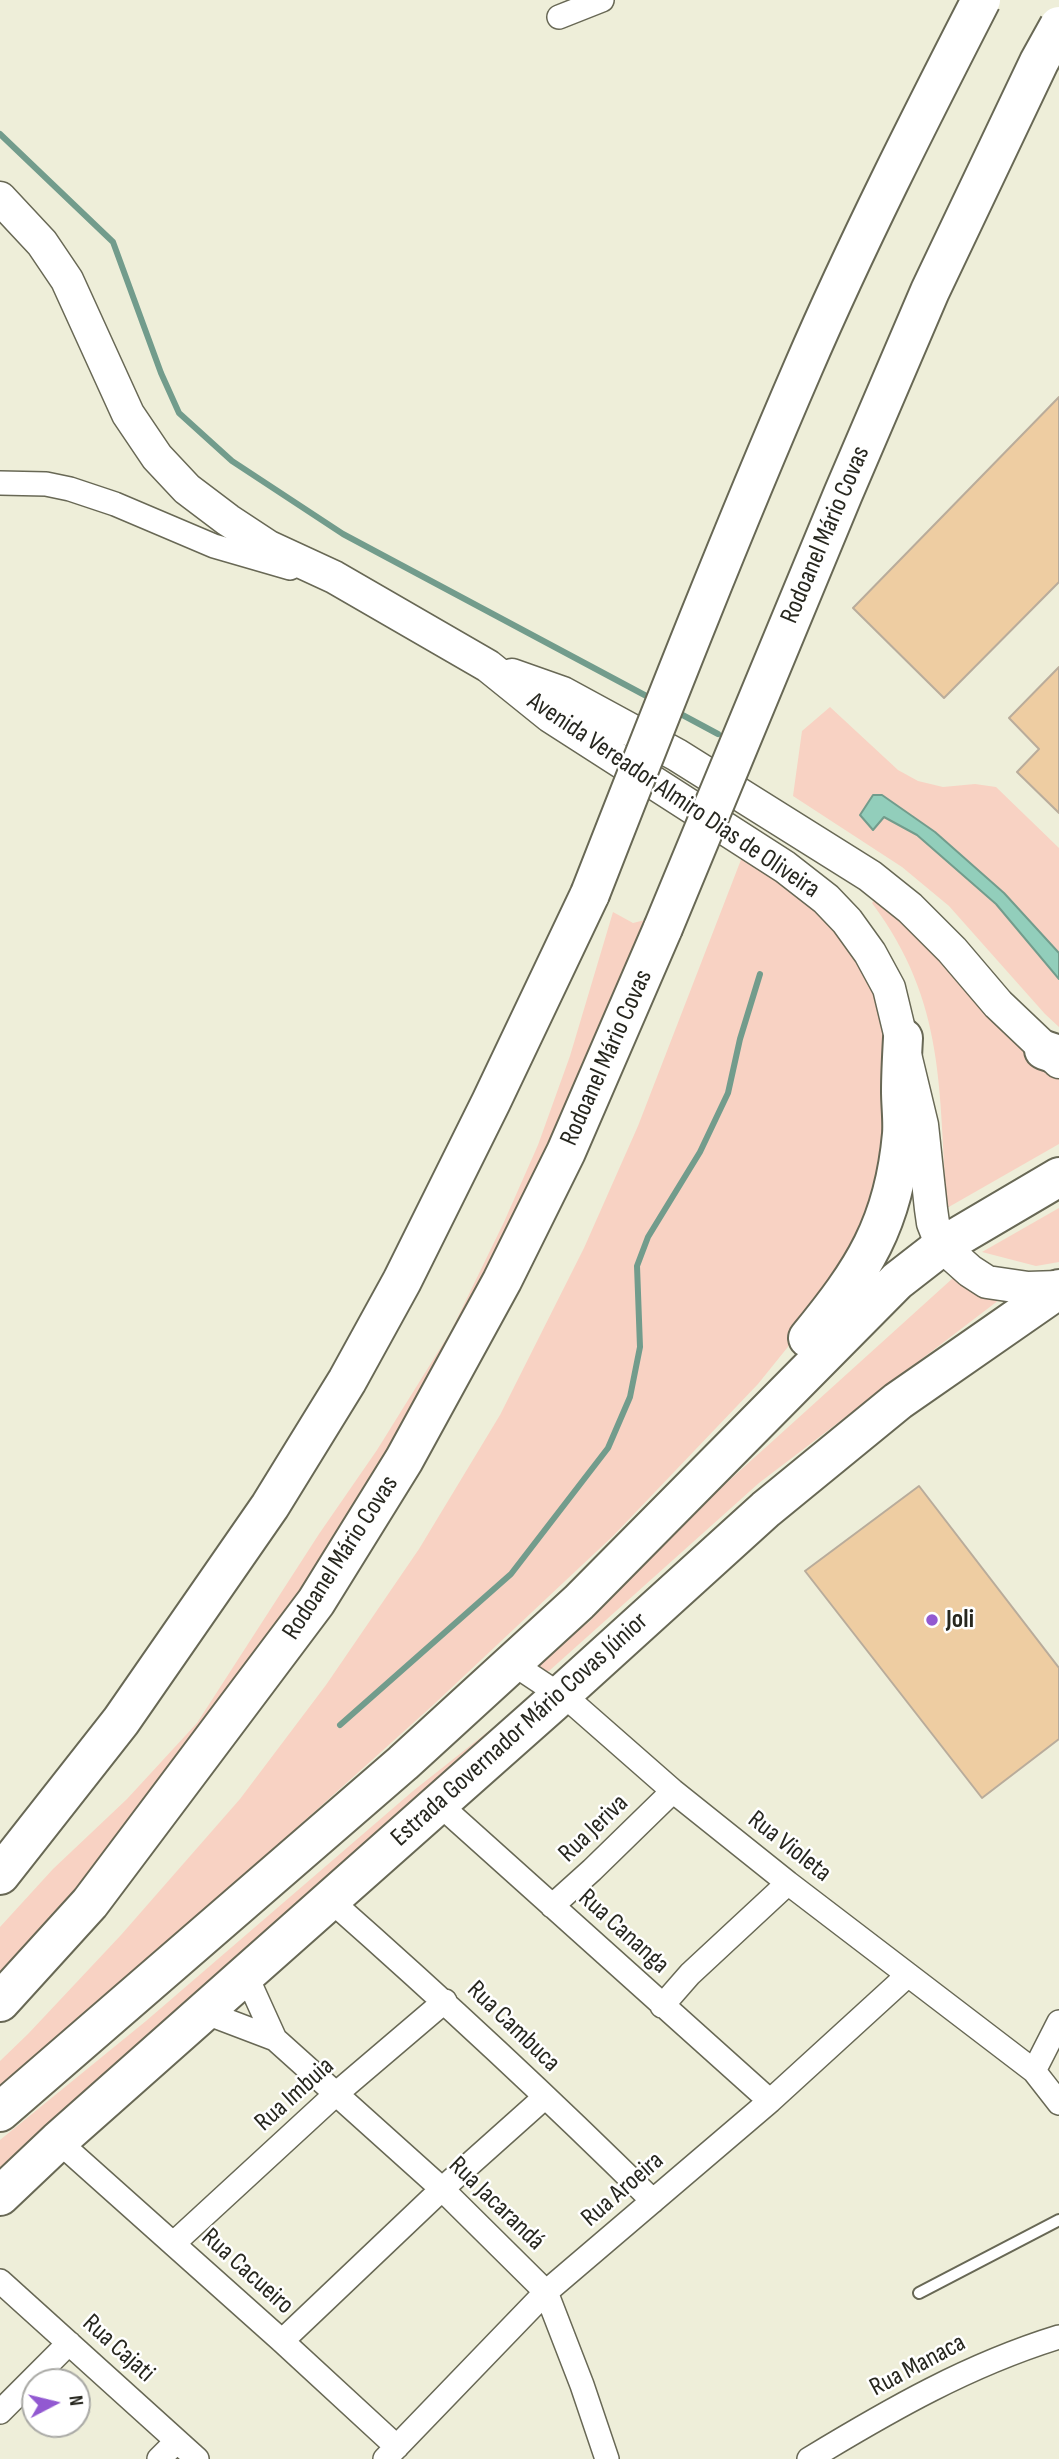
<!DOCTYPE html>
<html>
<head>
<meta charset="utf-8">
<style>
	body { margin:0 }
	#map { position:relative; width:1059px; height:2459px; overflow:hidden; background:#eeeed9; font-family:"Sofia Sans Condensed",sans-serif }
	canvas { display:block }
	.north { position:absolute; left:21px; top:2368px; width:70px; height:70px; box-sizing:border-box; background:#fff; border:2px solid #a9a9a5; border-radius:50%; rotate:83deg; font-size:19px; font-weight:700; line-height:28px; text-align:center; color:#27271f }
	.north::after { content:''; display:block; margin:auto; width:24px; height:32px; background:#9259d1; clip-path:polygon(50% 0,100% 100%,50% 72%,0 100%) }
</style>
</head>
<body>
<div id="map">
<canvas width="1059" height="2459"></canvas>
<div class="north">N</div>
</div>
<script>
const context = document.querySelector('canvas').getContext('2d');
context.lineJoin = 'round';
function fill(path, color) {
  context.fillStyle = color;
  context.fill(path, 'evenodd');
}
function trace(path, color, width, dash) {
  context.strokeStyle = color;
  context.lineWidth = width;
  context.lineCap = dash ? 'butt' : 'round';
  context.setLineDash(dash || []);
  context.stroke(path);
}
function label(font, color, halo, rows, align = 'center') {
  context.font = font + ' "Sofia Sans Condensed",sans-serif';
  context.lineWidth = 5;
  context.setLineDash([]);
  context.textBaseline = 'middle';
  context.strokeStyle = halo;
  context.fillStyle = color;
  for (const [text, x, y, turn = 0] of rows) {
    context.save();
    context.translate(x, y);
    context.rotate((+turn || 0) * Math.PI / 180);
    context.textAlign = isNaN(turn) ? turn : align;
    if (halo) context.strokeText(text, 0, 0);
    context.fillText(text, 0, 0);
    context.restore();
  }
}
fill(new Path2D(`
	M830 707 898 770 918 781 943 787 975 784 996 787 1059 848V953L1004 893 935 831 884 817 917 835 996 904 1059 979V1027L1045 1014 949 906 902 867 793 796 802 731Z
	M744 852 775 871 837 930 865 969 887 1013 898 1146 833 1291 758 1384 613 1536 432 1706 292 1832 0 2087V2061L28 2034 121 1935 240 1799 326 1685 419 1549 500 1415 584 1248 638 1126Z
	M878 895 1059 1074V1144L947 1208C938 1090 947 1004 872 903Z
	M613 912 633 923 657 917 398 1491 0 1989V1927L53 1869 127 1799 197 1723 319 1534 377 1450 451 1331 504 1222 538 1145 570 1056Z
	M1059 1208V1262L1036 1266 982 1252Z
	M953 1278 972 1291 999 1300 759 1483 549 1671H533L563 1641 589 1622 702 1505Z
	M538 1692 0 2172V2140L146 2021 413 1791Z`), '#f8d2c3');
const water = new Path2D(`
	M873 795H882L935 832 1004 893 1059 953V979L996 904 917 835 884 817 873 830 860 815Z`);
fill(water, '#92cebb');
trace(water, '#729c8c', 2);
trace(new Path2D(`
	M0 134 113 242 161 373 179 413 232 461 343 534 652 699
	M677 712 718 734
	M340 1725 511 1574 608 1448 630 1397 640 1347 637 1266 648 1237 700 1152 728 1093 740 1039 760 974`), '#729c8c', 6);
const building = new Path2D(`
	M1059 397V582L944 698 853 608Z
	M1059 667V813L1017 772 1039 749 1009 718Z
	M919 1486 1059 1668V1739L982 1798 805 1571Z`);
fill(building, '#eecda2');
trace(building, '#b9ac9b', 2);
const lane = new Path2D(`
	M919 2293 1059 2220`);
const street = new Path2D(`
	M559 17 602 0
	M0 483 46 484 70 489 115 504 214 546 290 568
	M512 1663 575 1705 673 1791 788 1883 1034 2071 1059 2103
	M439 1804 770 2101
	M329 1899C440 1997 548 2097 653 2201
	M552 1906 592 1870 673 1791
	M246 1975 275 2039
	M662 2006 690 1974 788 1883
	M204 2012 275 2039 442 2189 546 2292 582 2385 607 2459
	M1034 2071 1059 2022
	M58 2141 282 2341 397 2447
	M174 2243 337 2093 445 2001
	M0 2281 197 2459
	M282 2341 442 2189 545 2097
	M0 2412 69 2343
	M159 2459 177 2441
	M385 2459 546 2292 770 2101 908 1975
	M809 2459C890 2410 968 2365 1059 2337`);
const secondary = new Path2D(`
	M0 198 42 243 67 280 128 414 157 457 187 489 228 520 269 547 334 577 488 666 550 716 785 867 826 899 847 921 870 953 889 988 922 1125 931 1209 933 1223 942 1246 970 1271 987 1282 1028 1288 1059 1287
	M512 675 563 693 677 755 870 876 910 908 952 950 998 1004 1059 1062`);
const highway = new Path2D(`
	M1044 1050 1059 1055
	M808 1338C863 1271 894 1224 902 1134 903 1120 901 1105 901 1091 901 1074 902 1056 903 1038
	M0 1875 121 1721 270 1506 347 1381 402 1281 491 1102 590 894
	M0 2002 90 1903 316 1602 404 1460 502 1281 566 1152 663 928
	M0 2112 403 1763 579 1602 897 1281 942 1246 1059 1177
	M0 2196 58 2141 552 1703 766 1509 898 1401 1059 1289`);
trace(lane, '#686855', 14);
trace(street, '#686855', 26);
trace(secondary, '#686855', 35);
trace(highway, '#686855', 42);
trace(lane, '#fff', 10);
trace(street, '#fff', 23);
trace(secondary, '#fff', 32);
trace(highway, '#fff', 38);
const highwayBridge = new Path2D(`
	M590 894C659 718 728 541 803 368 857 243 919 121 981 0
	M663 928 843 494 930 291 1039 62 1059 26`);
trace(highwayBridge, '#686855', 42, []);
trace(highwayBridge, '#fff', 38);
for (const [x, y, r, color] of [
	[932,1620,7,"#9259d1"]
]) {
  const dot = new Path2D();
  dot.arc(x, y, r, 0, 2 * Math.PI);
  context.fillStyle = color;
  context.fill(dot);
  trace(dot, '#fff', 2.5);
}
label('26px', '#27271f', '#fff', [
	["Rodoanel Mário Covas",826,535,-67],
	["Avenida Vereador Almiro Dias de Oliveira",673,796,34],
	["Rodoanel Mário Covas",607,1058,-66],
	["Rodoanel Mário Covas",341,1558,-57],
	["Estrada Governador Mário Covas Júnior",520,1730,-42],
	["Rua Jeriva",594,1829,-44],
	["Rua Violeta",789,1847,38],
	["Rua Cananga",623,1932,42],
	["Rua Cambuca",513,2027,44],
	["Rua Imbuia",295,2095,-42],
	["Rua Aroeira",623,2190,-41],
	["Rua Jacarandá",496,2204,44],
	["Rua Cacueiro",247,2272,42],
	["Rua Cajati",118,2349,42],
	["Rua Manaca",918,2366,-28]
]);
label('bold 26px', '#27271f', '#fff', [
	["Joli",946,1620]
], 'left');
</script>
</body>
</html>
